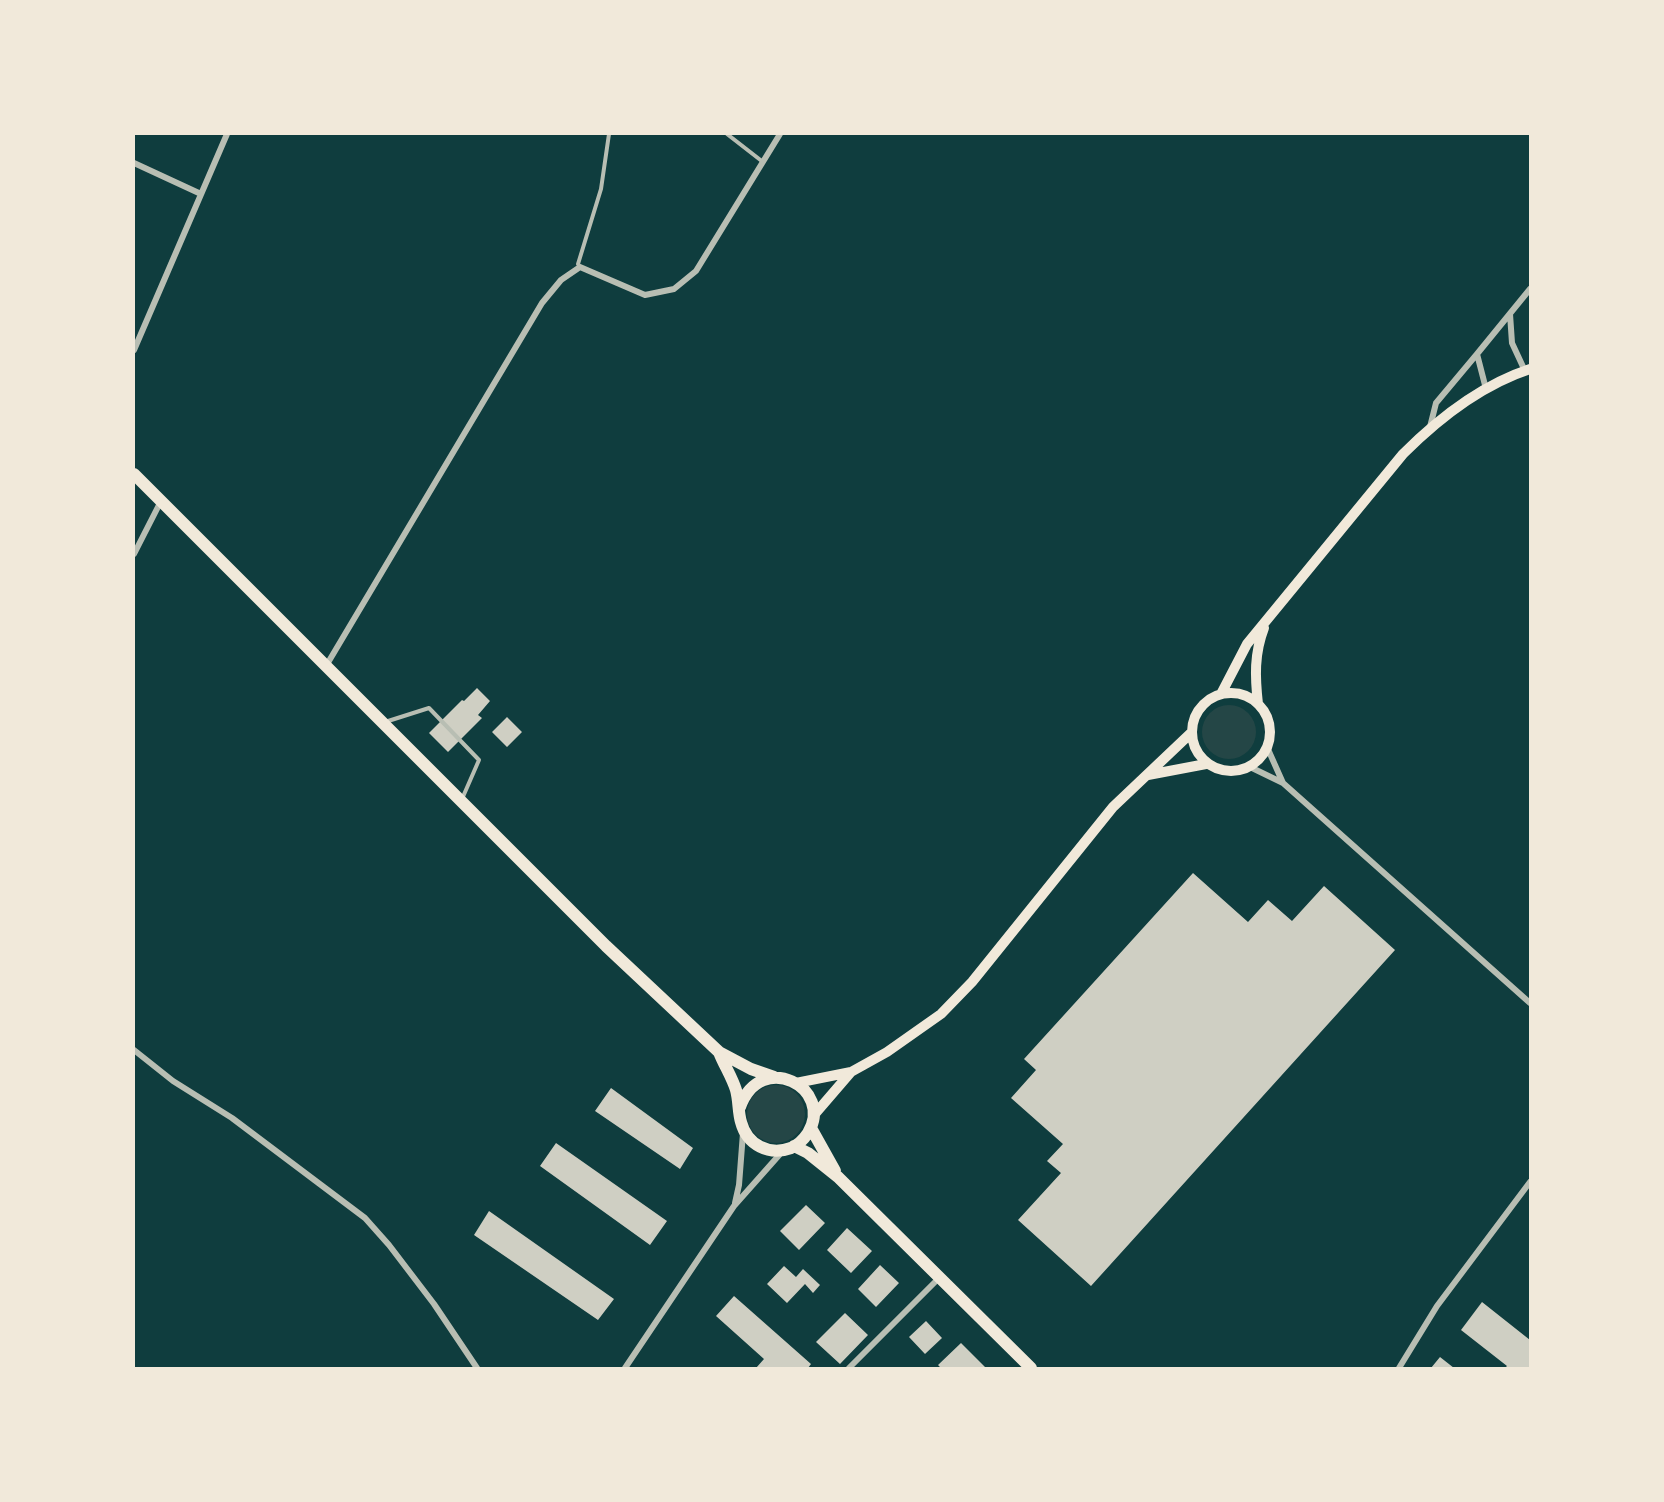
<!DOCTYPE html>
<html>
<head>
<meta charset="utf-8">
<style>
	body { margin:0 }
	#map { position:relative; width:1664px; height:1502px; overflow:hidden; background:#0f3d3e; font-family:Arial,sans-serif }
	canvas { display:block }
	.frame { position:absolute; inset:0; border:135px solid #f1e9da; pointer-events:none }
</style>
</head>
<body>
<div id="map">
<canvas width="1664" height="1502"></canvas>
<div class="frame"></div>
</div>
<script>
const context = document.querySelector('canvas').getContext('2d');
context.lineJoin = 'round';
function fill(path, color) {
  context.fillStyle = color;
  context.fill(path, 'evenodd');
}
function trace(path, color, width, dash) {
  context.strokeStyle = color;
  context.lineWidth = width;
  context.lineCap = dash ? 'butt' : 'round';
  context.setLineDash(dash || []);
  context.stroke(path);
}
fill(new Path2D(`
	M1202 732a27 27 0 1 1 54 0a27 27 0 1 1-54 0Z
	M747 1114a29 29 0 1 1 58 0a29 29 0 1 1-58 0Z`), '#244646');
fill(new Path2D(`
	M477 688 490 701 478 715 482 718 448 752 429 733 462 700 464 701Z
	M507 717 522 732 507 747 492 732Z
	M1193 873 1248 922 1268 900 1292 921 1324 886 1395 950 1091 1286 1018 1220 1061 1173 1047 1161 1063 1144 1011 1098 1036 1070 1024 1059Z
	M611 1088 693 1148 680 1169 595 1111Z
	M556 1143 667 1221 650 1245 540 1166Z
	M806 1205 825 1223 799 1250 780 1231Z
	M489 1211 614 1299 598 1320 474 1235Z
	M847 1228 872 1251 851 1273 827 1250Z
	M880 1265 899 1283 876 1307 858 1289Z
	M784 1266 796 1277 803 1269 820 1285 813 1293 805 1284 787 1303 767 1284Z
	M734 1296 811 1364 808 1368H756L764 1359 716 1316Z
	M1482 1302 1530 1340V1368H1505L1507 1366 1461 1330Z
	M845 1313 868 1335 840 1364 816 1342Z
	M926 1321 942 1338 925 1354 909 1337Z
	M961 1343 986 1368H941L938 1365Z
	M1440 1357 1454 1368H1431Z`), '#cfcfc3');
trace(new Path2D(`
	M727 134 763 162
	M580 267 578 264 601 189 609 134
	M385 722 429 708 479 760 462 799`), '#b8beb3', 4);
trace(new Path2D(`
	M134 163 201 194
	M1510 314 1512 343 1525 371
	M134 350 227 134
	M1486 389 1477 354 1530 289
	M1430 427 1436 403 1477 354
	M134 554 161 501
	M326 666 542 303 561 280 580 267 645 295 674 289 696 271 780 134
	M1267 747 1283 783
	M1250 767 1283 783 1530 1003
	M134 1050 173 1081 232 1118 365 1218 389 1245 434 1304 477 1368
	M735 1203 739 1185 743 1133
	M625 1368 734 1206 781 1153
	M849 1368 939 1278
	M1399 1368 1437 1306 1530 1182`), '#b8beb3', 6);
trace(new Path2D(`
	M1192 732a39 39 0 1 1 78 0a39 39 0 1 1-78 0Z
	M1221 694 1247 644 1403 454C1439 418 1481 385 1530 369
	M1258 704C1255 677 1254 654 1264 628
	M1148 775 1206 764
	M796 1083 851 1072 887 1052 941 1014 972 982 1113 807 1191 733
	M814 1115 851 1072`), '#f1e9da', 10);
trace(new Path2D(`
	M134 474 606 946 719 1052 751 1069 774 1077
	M719 1052C724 1065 732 1077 736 1090 739 1101 738 1112 741 1122 747 1145 769 1156 791 1148 798 1145 804 1139 808 1133 835 1088 761 1049 740 1107
	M811 1128 835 1171
	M794 1146 808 1153 838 1177 1031 1368`), '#f1e9da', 12);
</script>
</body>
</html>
